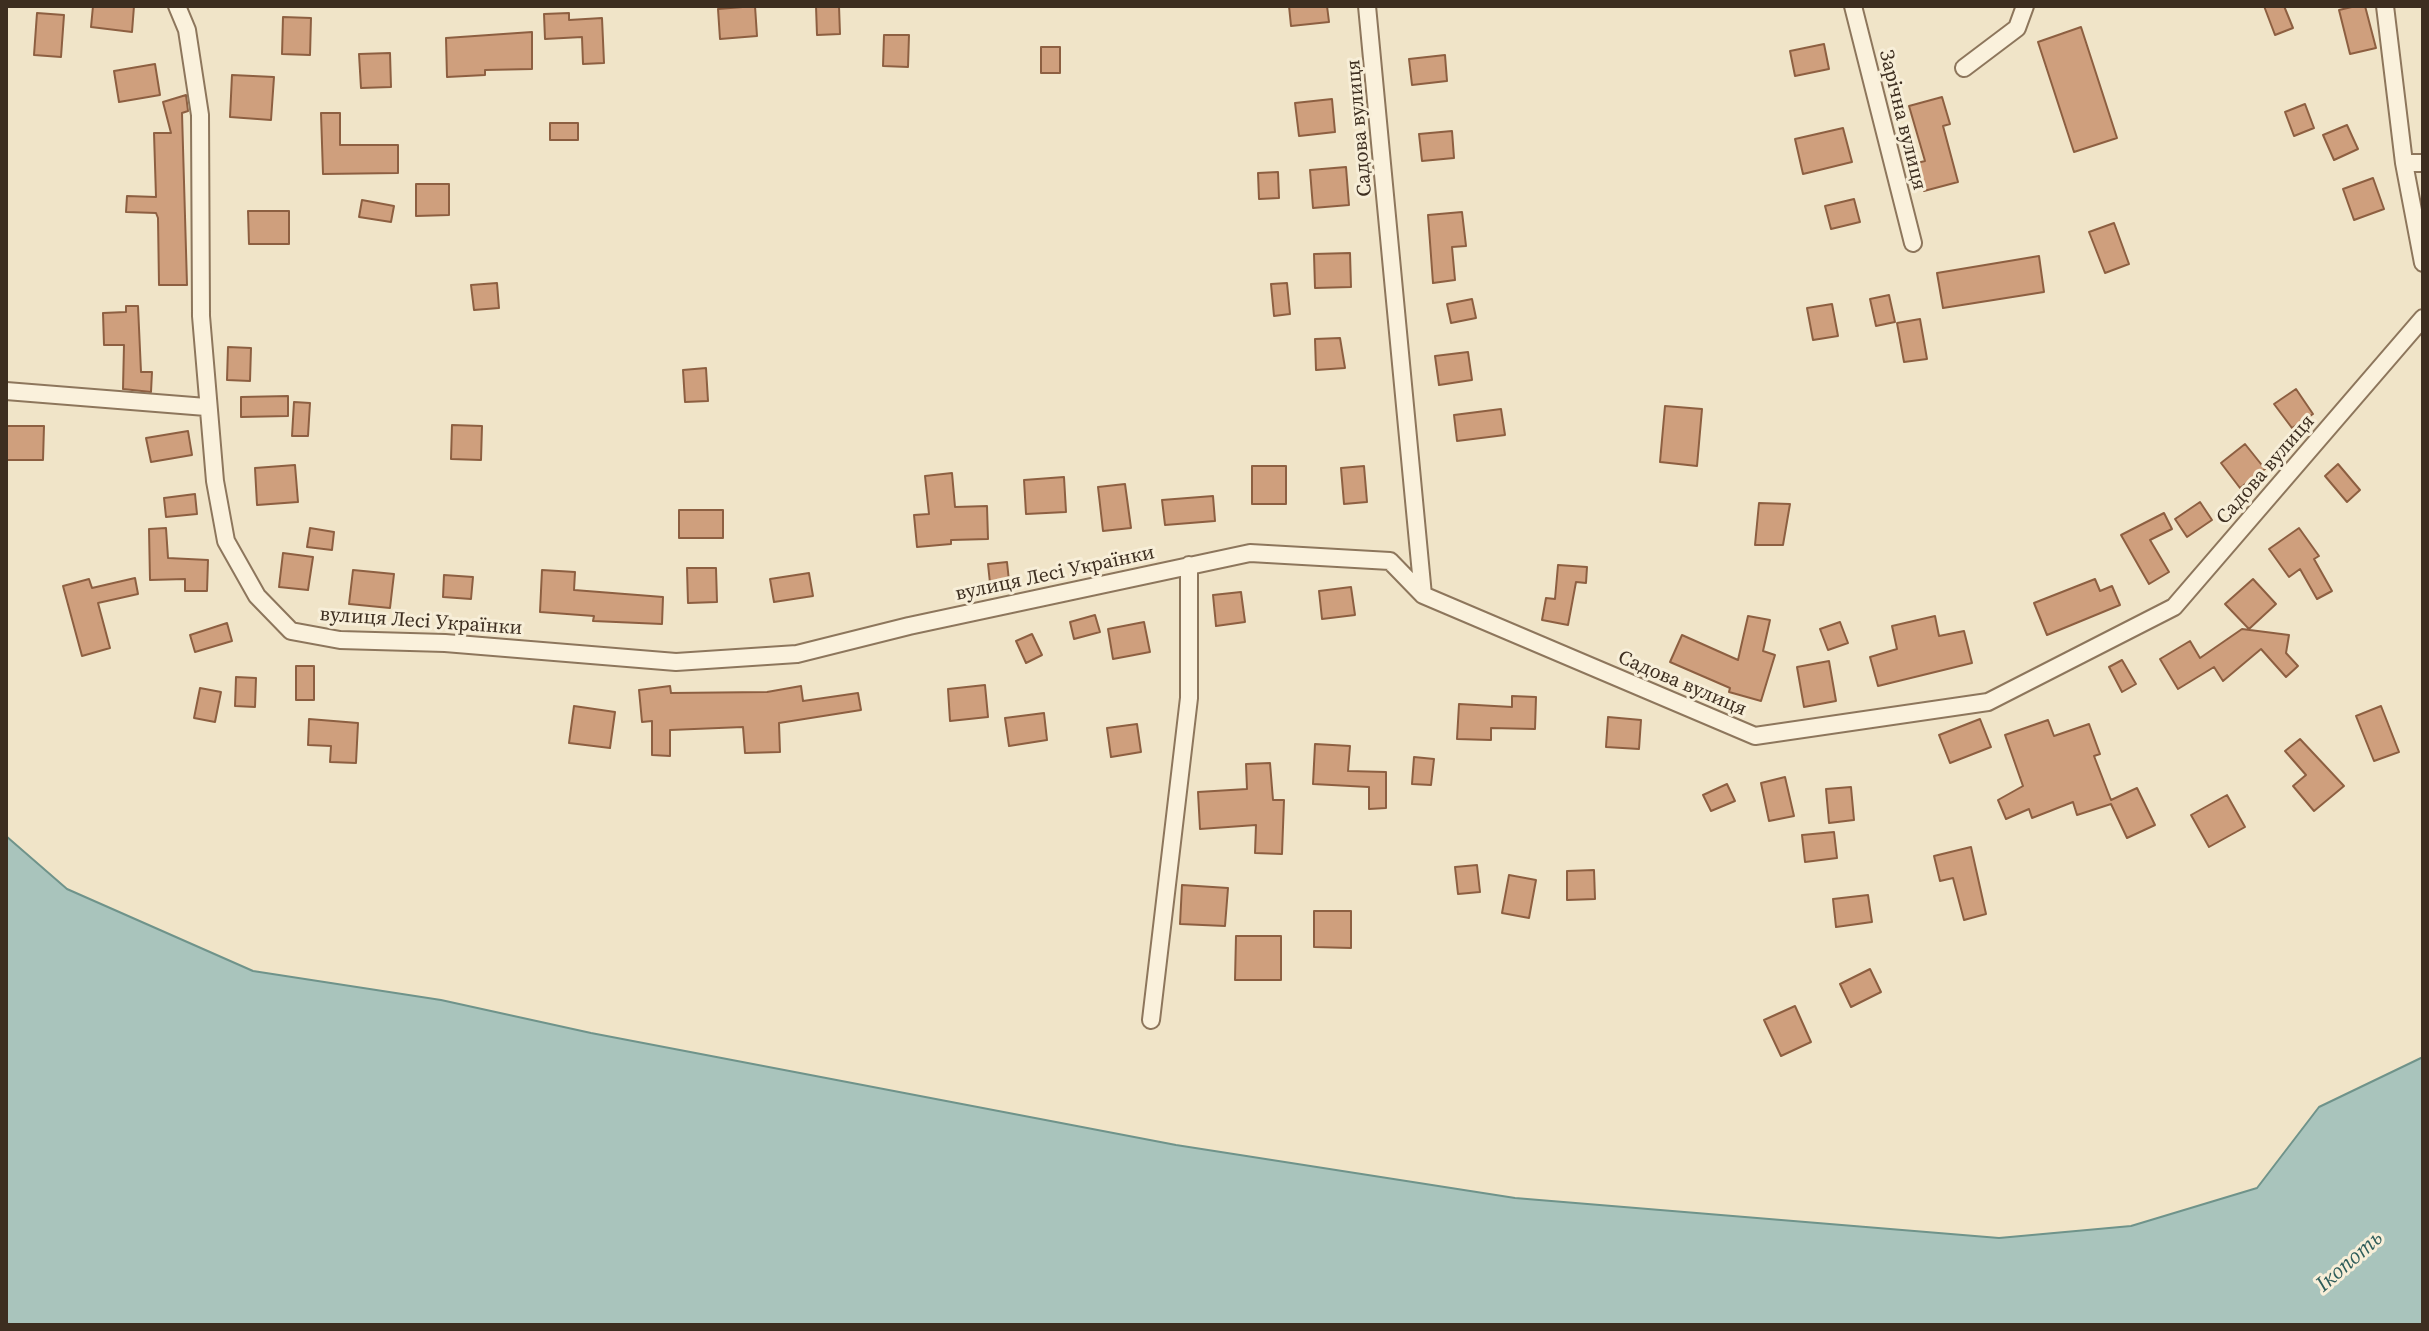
<!DOCTYPE html>
<html>
<head>
<meta charset="utf-8">
<style>
	body { margin:0 }
	#map { position:relative; width:2429px; height:1331px; overflow:hidden; background:#f0e4c8; font-family:"Source Serif 4",serif }
	canvas { display:block }
	.frame { position:absolute; inset:0; border:8px solid #3d2e20; pointer-events:none }
</style>
</head>
<body>
<div id="map">
<canvas width="2429" height="1331"></canvas>
<div class="frame"></div>
</div>
<script>
const context = document.querySelector('canvas').getContext('2d');
context.lineJoin = 'round';
function fill(path, color) {
  context.fillStyle = color;
  context.fill(path, 'evenodd');
}
function trace(path, color, width, dash) {
  context.strokeStyle = color;
  context.lineWidth = width;
  context.lineCap = dash ? 'butt' : 'round';
  context.setLineDash(dash || []);
  context.stroke(path);
}
function label(font, color, halo, rows, align = 'center') {
  context.font = font + ' "Source Serif 4",serif';
  context.lineWidth = 6;
  context.setLineDash([]);
  context.textBaseline = 'middle';
  context.strokeStyle = halo;
  context.fillStyle = color;
  for (const [text, x, y, turn = 0] of rows) {
    context.save();
    context.translate(x, y);
    context.rotate((+turn || 0) * Math.PI / 180);
    context.textAlign = isNaN(turn) ? turn : align;
    if (halo) context.strokeText(text, 0, 0);
    context.fillText(text, 0, 0);
    context.restore();
  }
}
const water = new Path2D(`
	M6 836 67 889 253 971 441 1000 591 1033 1176 1145 1515 1198 1999 1238 2131 1226 2257 1188 2319 1107 2423 1057V1325H6Z`);
fill(water, '#a9c4bc');
trace(water, '#6f938a', 2);
const building = new Path2D(`
	M93 6H134L132 32 91 27Z
	M755 6 757 36 720 39 718 9Z
	M816 6H839L840 34 817 35Z
	M1289 6H1327L1329 22 1291 26Z
	M2264 6H2284L2293 28 2275 35Z
	M2356 6H2365L2376 48 2350 54 2339 10Z
	M37 13 64 15 61 57 34 55Z
	M569 13V20L602 18 604 63 583 64 582 37 545 39 544 14Z
	M283 17 311 18 310 55 282 54Z
	M2081 27 2117 138 2074 152 2038 42Z
	M532 32V69L485 70V75L447 77 446 38Z
	M884 35H909L908 67 883 66Z
	M1824 44 1829 69 1795 76 1790 51Z
	M1041 47H1060V73H1041Z
	M390 53 391 87 361 88 359 54Z
	M1445 55 1447 81 1412 85 1409 59Z
	M155 64 160 95 119 102 114 71Z
	M232 75 274 77 271 120 230 117Z
	M186 95 188 111 182 113 187 285H159L158 218 156 213 126 212 127 196 156 197 154 133H171L163 102Z
	M1942 97 1950 124 1943 126 1958 182 1924 191 1917 163 1925 161 1909 106Z
	M1332 99 1335 132 1299 136 1295 103Z
	M2305 104 2314 128 2294 136 2285 112Z
	M321 113H340V145H398V173L323 174Z
	M550 123H578V140H550Z
	M2347 125 2358 149 2334 160 2323 135Z
	M1843 128 1852 162 1803 174 1795 139Z
	M1452 131 1454 158 1422 161 1419 134Z
	M1346 167 1349 205 1313 208 1310 170Z
	M1278 172 1279 198 1259 199 1258 173Z
	M2373 178 2384 209 2354 220 2343 189Z
	M416 184H449V215L416 216Z
	M1854 199 1860 222 1831 229 1825 206Z
	M362 200 394 206 391 222 359 217Z
	M248 211H289V244H249Z
	M1462 212 1466 246 1452 247 1455 280 1433 283 1428 215Z
	M2114 223 2129 264 2105 273 2089 232Z
	M1350 253 1351 287 1315 288 1314 254Z
	M2039 256 2044 292 1943 308 1937 273Z
	M497 283 499 308 474 310 471 285Z
	M1287 283 1290 314 1274 316 1271 284Z
	M1889 295 1895 322 1876 326 1870 299Z
	M1472 299 1476 318 1451 323 1447 304Z
	M1832 304 1838 336 1813 340 1807 308Z
	M126 306H138L141 372H152L151 392 123 389 124 345H104L103 313 126 312Z
	M1920 319 1927 359 1904 362 1897 323Z
	M1340 338 1345 368 1316 370 1315 339Z
	M228 347 251 348 250 381 227 380Z
	M1468 352 1472 380 1439 385 1435 356Z
	M706 368 708 401 685 402 683 370Z
	M2296 389 2313 414 2292 428 2274 404Z
	M288 396V416L241 417V397Z
	M294 402 310 403 308 436H292Z
	M1665 406 1702 409 1697 466 1660 462Z
	M1501 409 1505 435 1457 441 1454 415Z
	M452 425 482 426 481 460 451 459Z
	M7 426H44L43 460H7Z
	M188 431 192 455 151 462 146 438Z
	M2245 444 2265 469 2240 488 2221 463Z
	M2338 464 2360 490 2347 502 2325 476Z
	M295 465 298 502 257 505 255 468Z
	M1252 466H1286V504H1252Z
	M1364 466 1367 502 1344 504 1341 468Z
	M952 473 955 507 987 506 988 539 951 540V544L917 547 914 515 929 514 925 476Z
	M1064 477 1066 512 1026 514 1024 480Z
	M1125 484 1131 528 1103 531 1098 487Z
	M195 494 197 514 166 517 164 498Z
	M1213 496 1215 521 1165 525 1162 500Z
	M2200 502 2212 520 2187 537 2175 519Z
	M1759 503 1790 504 1783 545H1755Z
	M679 510H723V538H679Z
	M2164 513 2172 529 2150 540 2169 572 2149 584 2121 535Z
	M166 528 168 558 208 560 207 591H185V579L150 580 149 529Z
	M310 528 334 532 332 550 307 547Z
	M2299 528 2319 556 2314 559 2332 591 2317 599 2300 569 2289 577 2269 549Z
	M283 553 313 557 308 590 279 587Z
	M1007 562 1009 581 990 583 988 564Z
	M1558 565 1587 567 1586 583 1576 582 1568 625 1542 620 1546 598 1555 599Z
	M687 568H716L717 602 688 603Z
	M353 570 394 574 390 608 349 604Z
	M542 570 575 572 574 590 663 597 662 624 593 621 594 616 540 612Z
	M809 573 813 596 774 602 770 579Z
	M444 575 473 577 471 599 443 597Z
	M135 578 138 594 98 603 110 648 82 656 63 586 89 579 92 588Z
	M2095 579 2100 591 2112 586 2120 605 2047 635 2034 603Z
	M2253 579 2276 604 2249 629 2225 604Z
	M1351 587 1355 615 1322 619 1319 591Z
	M1241 592 1245 622 1216 626 1213 595Z
	M1095 615 1100 632 1074 639 1070 622Z
	M1748 616 1770 620 1763 651 1775 655 1761 701 1729 692 1730 688 1670 662 1682 635 1738 660Z
	M1935 616 1939 636 1964 631 1972 663 1878 686 1870 657 1897 649 1892 626Z
	M1144 622 1150 652 1113 659 1108 629Z
	M1840 622 1848 643 1828 650 1820 629Z
	M227 623 232 641 195 652 190 635Z
	M2242 629 2289 635 2286 653 2298 666 2286 677 2261 649 2223 681 2214 667 2178 689 2160 659 2190 641 2200 658Z
	M1032 634 1042 655 1026 663 1016 641Z
	M2122 660 2136 684 2122 692 2109 667Z
	M1829 661 1836 701 1804 707 1797 667Z
	M296 666H314V700H296Z
	M236 677 256 678 255 707 235 706Z
	M985 685 988 717 950 721 948 689Z
	M670 686 671 693 767 692 801 686 803 701 858 693 861 710 779 723 780 752 745 753 743 727 670 730V756L652 755V721L642 722 639 690Z
	M200 688 221 692 215 722 194 718Z
	M1512 696 1536 697 1535 729 1491 728V740L1457 739 1459 704 1512 707Z
	M574 706 615 712 610 748 569 743Z
	M2381 706 2399 752 2374 761 2356 716Z
	M1044 713 1047 740 1009 746 1005 718Z
	M1608 717 1641 720 1639 749 1606 747Z
	M309 719 358 723 356 763 330 762 331 746 308 745Z
	M1980 719 1991 747 1950 763 1939 735Z
	M2048 720 2054 736 2089 724 2100 754 2094 756 2111 800 2137 788 2155 825 2127 838 2111 804 2077 815 2073 802 2032 818 2029 809 2006 819 1998 800 2023 786 2005 735Z
	M1137 724 1141 752 1111 757 1107 728Z
	M2300 739 2344 786 2314 811 2293 786 2306 775 2285 751Z
	M1315 744 1350 746 1348 771 1386 772V808L1369 809V787L1313 784Z
	M1414 757 1434 759 1431 785 1412 784Z
	M1270 763 1273 800H1284L1282 854 1255 853 1256 825 1200 829 1198 792 1247 789 1246 764Z
	M1785 777 1794 816 1769 821 1761 783Z
	M1727 784 1735 801 1711 811 1703 795Z
	M1851 787 1854 820 1829 823 1826 789Z
	M2227 795 2245 827 2209 847 2191 815Z
	M1834 832 1837 858 1805 862 1802 835Z
	M1971 847 1986 914 1964 920 1953 878 1940 881 1934 856Z
	M1477 865 1480 892 1458 894 1455 867Z
	M1594 870 1595 899 1567 900V871Z
	M1509 875 1536 880 1529 918 1502 913Z
	M1182 885 1228 888 1225 926 1180 924Z
	M1868 895 1872 922 1836 927 1833 899Z
	M1314 911H1351V948L1314 947Z
	M1236 936H1281V980H1235Z
	M1870 969 1881 992 1851 1007 1840 984Z
	M1795 1006 1811 1042 1781 1056 1764 1020Z`);
fill(building, '#cf9f7d');
trace(building, '#8d5f41', 2);
const minor = new Path2D(`
	M177 6 187 30 200 115 201 316 215 481 226 541 257 596 291 631 340 640 445 643 676 662 797 654 909 626 1250 553 1390 561 1423 595
	M1367 6 1423 595 1755 736 1988 702 2174 607 2423 318
	M1853 6 1913 243
	M2385 6 2404 163 2423 263
	M1964 68 2017 28 2025 6
	M2404 163H2423
	M6 391 206 407
	M1151 1020 1189 698V565`);
trace(minor, '#8d765c', 20);
trace(minor, '#faf1dc', 16);
label('20px', '#3d2e20', '#f7eed8', [
	["Зарічна вулиця",1902,120,76],
	["Садова вулиця",1360,128,-95],
	["Садова вулиця",2266,470,-49],
	["вулиця Лесі Українки",1055,574,-12],
	["вулиця Лесі Українки",421,622,4],
	["Садова вулиця",1682,684,23]
]);
label('italic 22px', '#2f5d5a', '#f7eed8', [
	["Ікопоть",2350,1262,-41]
]);
</script>
</body>
</html>
